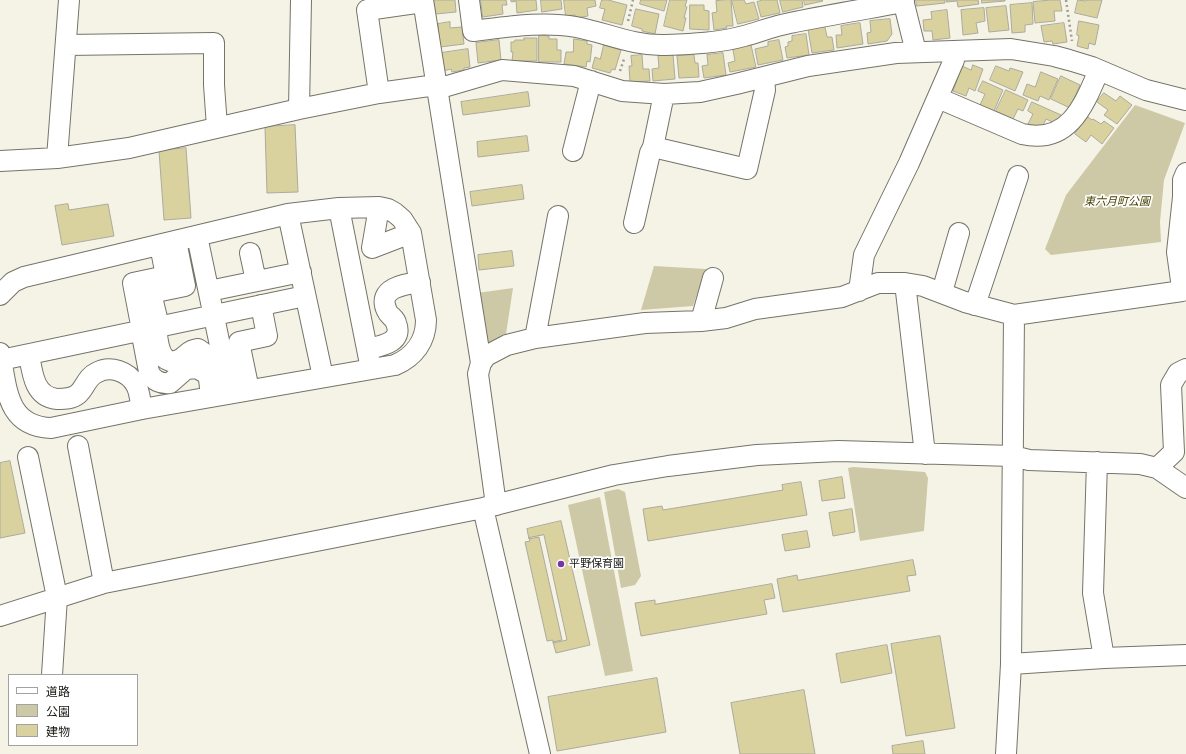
<!DOCTYPE html>
<html>
<head>
<meta charset="utf-8">
<style>
	body { margin:0 }
	#map { position:relative; width:1186px; height:754px; overflow:hidden; background:#f5f3e6; font-family:Bitter,"Noto Sans JP",serif }
	canvas { display:block }
	.legend { position:absolute; left:8px; top:674px; width:130px; height:72px; box-sizing:border-box; background:#fff; border:1px solid #a2a2a0; margin:0; padding:5px 7px; list-style:none; font-size:12px; color:#161611 }
	.legend li { display:flex; align-items:center; gap:8px; height:20px }
	.legend b { width:20px; border:1px solid #a2a2a0 }
</style>
</head>
<body>
<div id="map">
<canvas width="1186" height="754"></canvas>
<ul class="legend">
<li><b style="height:5px;background:#fff"></b>道路</li>
<li><b style="height:11px;background:#cdc9a7"></b>公園</li>
<li><b style="height:11px;background:#d9d29f"></b>建物</li>
</ul>
</div>
<script>
const context = document.querySelector('canvas').getContext('2d');
context.lineJoin = 'round';
function fill(path, color) {
  context.fillStyle = color;
  context.fill(path, 'evenodd');
}
function trace(path, color, width, dash) {
  context.strokeStyle = color;
  context.lineWidth = width;
  context.lineCap = dash ? 'butt' : 'round';
  context.setLineDash(dash || []);
  context.stroke(path);
}
function label(font, color, halo, rows, align = 'center') {
  context.font = font + ' Bitter,"Noto Sans JP",serif';
  context.lineWidth = 3.5;
  context.setLineDash([]);
  context.textBaseline = 'middle';
  context.strokeStyle = halo;
  context.fillStyle = color;
  for (const [text, x, y, turn = 0] of rows) {
    context.save();
    context.translate(x, y);
    context.rotate((+turn || 0) * Math.PI / 180);
    context.textAlign = isNaN(turn) ? turn : align;
    if (halo) context.strokeText(text, 0, 0);
    context.fillText(text, 0, 0);
    context.restore();
  }
}
fill(new Path2D(`
	M1135 105 1185 123 1164 180 1160 222 1161 242 1051 255 1045 249 1066 195Z
	M654 266 706 269 693 306 641 310Z
	M513 288 506 334 489 344 484 342 477 293Z
	M853 467 925 472 928 478 924 531 860 541 848 468Z
	M618 489 625 492 641 576 635 585 621 588 604 492Z
	M600 497 633 671 605 676 568 505Z`), '#cdc9a7');
const building = new Path2D(`
	M434 0H455L456 12 436 14Z
	M481 0H506L507 5H502L503 14 483 17Z
	M511 0H536L537 10 517 13 516 1 512 2Z
	M541 0H561L562 9 542 12Z
	M564 0H595L596 6 587 8 588 16 576 18 575 15 566 16Z
	M602 0H608L627 5 622 25 602 20 605 9 600 8Z
	M641 0H667L664 11 640 4Z
	M670 0H687L685 6 687 7 684 18H686L683 31 664 26Z
	M731 0 733 26H726L727 28 714 30 712 13 717 12 716 1Z
	M732 0H744L746 4 754 2 759 19 738 24Z
	M763 0H777L780 13 761 17 757 2Z
	M780 0H802L803 7 783 12Z
	M804 0H822L823 1 805 5Z
	M916 0H945V3L917 6Z
	M947 0H978L979 4 958 7 957 1 947 2Z
	M982 0H1005V1L982 3Z
	M1051 0H1060L1062 11H1054L1055 21 1035 23 1033 2Z
	M1078 0 1086 1 1087 0H1102L1097 18 1075 13Z
	M1032 3 1033 24 1025 25V32L1012 33 1010 5Z
	M690 5H704V10L709 11V30L690 29Z
	M1006 6 1009 30 989 32 986 8Z
	M984 8 985 21 976 23 978 33 963 35 961 10Z
	M636 9 659 14 655 34 642 31V29L632 26Z
	M947 10 950 38 933 40 932 31H924L923 20 932 19 931 12Z
	M890 19 892 34 887 41 868 44 867 33 871 32 870 21Z
	M1079 21 1099 25 1095 45 1089 43 1088 49 1077 46 1079 36 1077 35Z
	M450 22V28L462 27 464 44 440 47 438 24Z
	M860 23 863 44 837 48 836 35H842L841 26Z
	M1064 23 1067 42 1053 44 1052 41 1044 42 1041 26Z
	M825 27 827 37H832L834 50 812 53 808 29Z
	M806 34 809 55 787 58 785 47 788 46V42L792 41V36Z
	M539 35 549 36V39H557V50H561V62H539Z
	M524 38H537V61H512L513 52H511V42H514L515 40H524Z
	M574 39 587 41V44L592 45 590 62 587 61 586 67 564 64 566 52H573Z
	M499 40 501 60 478 63 476 43Z
	M779 40 783 60 758 65 755 49 768 46V42Z
	M604 45 621 50 615 70 612 69 610 73 592 68 595 57 600 59Z
	M751 45 756 67 730 72 728 63 735 61 733 50Z
	M468 49 470 67 464 68V70L452 72 451 69 443 71 441 53Z
	M723 53 726 75 704 78 702 66 708 65 707 55Z
	M673 54 675 79 653 81 652 69 659 68 658 56Z
	M642 55 643 69H649L650 81 630 82 629 66H632L631 56Z
	M694 55 695 63H698L699 77 679 78 677 56Z
	M973 65 983 69 975 91 969 88 966 96 953 91 962 66 971 70Z
	M996 66 1009 71 1010 68 1023 72 1015 91 990 80Z
	M1041 72 1058 79 1049 100 1040 96 1038 101 1023 95 1027 84 1035 87Z
	M1061 76 1080 85 1070 108 1051 99Z
	M983 81 1003 90 994 111 980 105 985 94 978 91Z
	M1006 90 1028 100 1023 111 1018 109 1013 119 996 111Z
	M528 92 530 106 463 115 461 102Z
	M1104 93 1116 101 1120 96 1132 105 1117 124 1104 115 1108 110 1097 102Z
	M1032 102 1061 115 1057 124 1046 119 1041 130 1028 124 1033 114 1028 111Z
	M1088 117 1092 120 1093 119 1101 124 1104 121 1114 128 1102 144 1091 135 1086 142 1075 134Z
	M295 125 298 192 267 193 265 127Z
	M527 136 529 151 478 157 477 142Z
	M186 148 191 218 164 220 159 151Z
	M522 185 524 199 472 206 470 192Z
	M68 204 69 210 108 204 114 236 62 245 55 206Z
	M512 251 514 266 479 270 478 255Z
	M10 461 25 533 0 538V463Z
	M842 477 845 498 822 501 819 481Z
	M801 482 807 515 648 541 643 509 662 506 663 510 783 490 782 485Z
	M852 509 855 532 833 536 829 513Z
	M561 521 590 645 556 653 553 642 562 640 539 537 529 539 527 529Z
	M807 531 810 547 785 551 782 535Z
	M544 535 567 640 553 643V640L547 641 525 542 530 541 529 538Z
	M913 560 916 575 907 576 910 591 783 612 777 579 797 575 798 580Z
	M772 584 775 598 764 600 767 614 641 636 635 603 655 600V604Z
	M940 636 955 728 906 736 891 644Z
	M887 645 892 673 841 683 836 654Z
	M657 678 666 732 557 751 548 697Z
	M804 690 815 754H740L731 703Z
	M923 741 925 754H893L892 746Z`);
fill(building, '#d9d29f');
trace(building, '#abaa9d', 1);
const minor = new Path2D(`
	M423 0 481 363 478 374 496 505
	M469 0 473 31C507 27 542 21 576 27 607 33 633 46 665 45 691 44 719 43 744 36 759 32 774 26 790 23 828 15 866 9 904 2
	M903 0 916 52
	M66 45 214 43V85L217 127
	M437 89 502 70 574 76 622 91 664 94 700 92 736 84 808 66 896 53 1011 49 1054 56 1069 60 1092 67 1146 90 1186 100
	M379 93 367 10 423 2
	M664 94 653 147 747 169 765 90 764 77
	M938 98 1022 134C1069 145 1084 105 1099 70
	M299 109 301 0
	M573 151 591 81
	M57 158 69 0
	M0 161 57 158 129 148 299 109 379 93 436 85
	M379 207 372 248 411 233
	M339 208 371 369
	M288 214 323 377
	M634 223 650 153 653 147
	M197 236 230 393
	M250 253 256 281
	M905 283 925 454
	M1182 288 1177 252 1183 197V180L1186 173
	M209 291 301 272
	M859 291 864 255 909 163 954 60V51
	M942 292 959 233
	M0 295 13 282 24 277 288 214 339 208 379 207 388 209 395 213 402 219 411 233 426 320C426 341 414 357 395 365L142 409 51 428C6 426 7 388 0 353
	M975 305 1018 176
	M701 321 713 278
	M159 326 151 293 185 286 176 241
	M156 327C158 338 157 357 170 361 174 362 178 361 182 358 188 354 189 350 198 349L205 354 211 363 215 365 224 364
	M141 330 149 372C153 381 161 384 170 383L186 369 197 368 207 374 209 379 211 397
	M142 330 133 283 166 276 160 245
	M535 338 558 216
	M367 349C380 346 404 343 396 323 395 318 389 316 387 311 376 288 405 284 420 282
	M29 354C32 372 34 397 57 399 65 399 72 399 78 394 85 388 87 377 96 373 110 365 128 371 136 385 140 392 140 401 142 409
	M1 360 305 296
	M481 363 486 356 507 345 535 338 645 323 701 321 726 318 755 309 842 297 878 283H905L923 286 965 302 1014 315 1182 291V288H1186
	M249 390 239 342 267 336 261 305
	M78 446 104 583
	M28 457 57 597 52 675
	M1097 462 1093 593 1104 658
	M1157 468 1174 452 1171 385 1178 373 1186 369
	M483 508 540 754
	M0 616 104 583 483 508 614 475 668 466 757 455 838 451 1013 456 1029 460 1140 464 1157 468 1186 488
	M1011 664 1104 658 1186 655
	M1006 754 1011 664 1014 315`);
trace(minor, '#757469', 22);
trace(new Path2D(`
	M1066 0 1072 41
	M628 21 633 0
	M620 71 624 59`), '#9e9d93', 2.5, [2, 3]);
trace(minor, '#fff', 20);
for (const [x, y, r, color] of [
	[561,564,4,"#7733a7"]
]) {
  const dot = new Path2D();
  dot.arc(x, y, r, 0, 2 * Math.PI);
  context.fillStyle = color;
  context.fill(dot);
  trace(dot, '#fff', 1.5);
}
label('italic 11px', '#4a4202', '#fff', [
	["東六月町公園",1117,202]
]);
label('11px', '#161611', '#fff', [
	["平野保育園",569,564]
], 'left');
</script>
</body>
</html>
